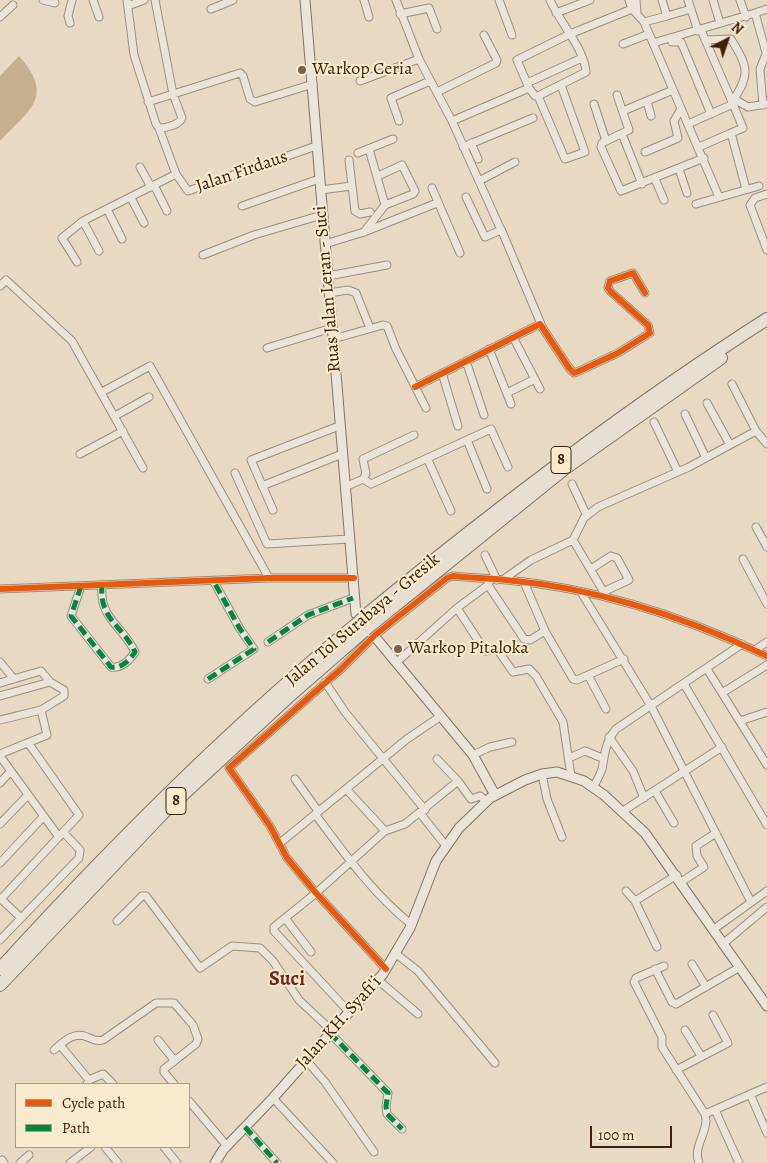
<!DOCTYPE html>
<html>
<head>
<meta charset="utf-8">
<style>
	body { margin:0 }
	#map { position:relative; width:767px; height:1163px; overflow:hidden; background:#e8dac2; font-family:Alegreya,serif }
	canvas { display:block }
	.legend { position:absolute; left:15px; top:1083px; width:175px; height:65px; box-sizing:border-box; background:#faeace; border:1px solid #af997f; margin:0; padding:6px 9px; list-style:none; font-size:15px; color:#3e2008 }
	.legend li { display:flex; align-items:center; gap:10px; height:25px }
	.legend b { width:25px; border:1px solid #af997f }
	.north { position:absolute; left:702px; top:15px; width:50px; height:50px; -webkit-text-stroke:4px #faeace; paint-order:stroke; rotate:41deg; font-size:14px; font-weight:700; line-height:20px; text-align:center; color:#3e2008 }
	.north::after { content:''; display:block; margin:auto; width:18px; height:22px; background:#3e2008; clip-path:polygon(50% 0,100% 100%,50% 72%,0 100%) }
	.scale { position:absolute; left:590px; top:1126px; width:82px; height:22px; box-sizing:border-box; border:2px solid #3e2008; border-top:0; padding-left:6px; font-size:15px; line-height:18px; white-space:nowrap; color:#3e2008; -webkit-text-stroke:4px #faeace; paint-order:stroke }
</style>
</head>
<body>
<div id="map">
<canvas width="767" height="1163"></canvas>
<ul class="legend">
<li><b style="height:6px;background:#e8590c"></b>Cycle path</li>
<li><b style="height:6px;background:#00873e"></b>Path</li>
</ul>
<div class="north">N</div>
<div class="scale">100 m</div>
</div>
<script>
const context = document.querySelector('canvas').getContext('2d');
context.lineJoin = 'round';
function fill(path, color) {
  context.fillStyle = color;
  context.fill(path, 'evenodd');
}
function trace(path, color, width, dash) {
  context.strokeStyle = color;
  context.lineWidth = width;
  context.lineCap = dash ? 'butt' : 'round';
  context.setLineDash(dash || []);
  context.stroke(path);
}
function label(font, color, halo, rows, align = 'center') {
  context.font = font + ' Alegreya,serif';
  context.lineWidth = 4;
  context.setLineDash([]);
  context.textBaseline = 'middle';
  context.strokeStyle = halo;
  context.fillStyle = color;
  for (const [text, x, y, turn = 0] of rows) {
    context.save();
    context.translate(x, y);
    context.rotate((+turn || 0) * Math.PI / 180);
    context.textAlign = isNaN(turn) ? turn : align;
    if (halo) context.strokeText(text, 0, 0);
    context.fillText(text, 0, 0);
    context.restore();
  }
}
fill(new Path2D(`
	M19 56C55 97 30 109 0 141V76Z`), '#c6b08f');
const street = new Path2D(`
	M43 0 55 3
	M93 0 99 17
	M127 0 134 55 156 124 159 128C166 128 179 125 182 118L173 94 155 0
	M364 0 369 17
	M396 0 419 59 452 121 501 230 485 237 466 197
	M499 0 512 35
	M629 0 632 9 644 22
	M636 0 637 13
	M662 0 667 16 691 9
	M688 0 698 31
	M713 0 720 23
	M740 0 746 17
	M128 6 144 0
	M211 9 233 0
	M767 9 755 13 767 56
	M556 13 590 0
	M400 14 429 8 437 29
	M667 16 644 22 719 197
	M0 17 13 5
	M70 23 68 16 72 0
	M701 30 733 104
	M705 40 731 39C748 67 751 74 732 102
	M672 42H681L711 114
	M653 43 755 13
	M623 44 649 34
	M360 81 419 59
	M527 83 582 58
	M529 88 517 60 570 34 632 9
	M437 92 496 63 497 60 484 35
	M538 96 565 159 585 152 561 85
	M734 99 748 107 766 104
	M647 101 651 116
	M148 102 240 73 243 76 250 99 255 102 313 84
	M594 104 606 141 602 143 601 147 621 191 704 158
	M763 105 760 69 766 54
	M623 111 673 90
	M399 121 391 98 430 81
	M452 121 529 88 535 96H538L586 72C585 50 559 21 550 0
	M688 124 733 104 743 128 731 133
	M159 128 176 174 188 191 316 146
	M622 134 642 184
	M606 141 629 130 617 95
	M471 143 478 159
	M463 147 533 118
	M699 147 731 133 746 189
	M645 152 678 138 674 121 681 109
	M358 153 393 139
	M349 160 355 211 360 214 370 212
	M140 167 151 187
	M679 169 687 193
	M378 176 402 165 415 191 413 194 385 205
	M655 179 664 200
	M479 181 515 162
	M154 185 167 211
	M432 188 460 253
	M320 190 352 186
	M767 194 755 198 750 205 767 250
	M131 198 144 223
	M696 204 759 186
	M242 206 319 179
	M107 209 122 239
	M83 221 99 251
	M501 229 541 324
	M364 232 385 205 369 149
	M325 244 364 232 437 203
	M203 255 254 235 322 215
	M77 262 62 238 83 221 176 174
	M328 276 387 265
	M0 286 6 280 72 341 143 468
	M329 293 348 290 356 293 370 328
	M513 337 540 389
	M333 339 383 325 387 326 396 349 426 408
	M267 348 332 328
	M489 349 511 404
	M466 361 484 415
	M442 373 458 426
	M415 387 540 324 569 368 574 373 577 372 618 353 650 333 648 325 611 292 608 288 610 281 633 273 645 293
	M102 392 150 366 269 578
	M507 393 535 379
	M707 403 730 445
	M685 414 706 458
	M115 416 149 397
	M654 422 678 472
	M756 431 767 444
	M467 440 487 489
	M80 454 123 431
	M427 458 451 511
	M235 473 267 544 349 539
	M363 479 366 474 363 459 414 435
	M572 484 587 516
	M262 486 342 454
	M345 487 363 479 371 484 491 429 508 467
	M273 510 251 460 339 426
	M756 527 767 547
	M573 540 606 596
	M485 555 497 580
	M743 559 767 604
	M591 569 611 556 617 558 629 580 605 591
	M504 579 531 560 573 540 584 518 598 507 689 467 756 431 732 384
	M524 582 545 631 573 679 577 680 624 659
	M488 585 524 639 530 640 545 631
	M81 586 71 616 111 667C121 669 130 660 135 652 123 626 99 619 102 586
	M0 589 269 578H354
	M581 592 651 706 751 902
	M457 608 485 651 497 649 513 672 529 669 536 676 563 722 571 776
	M268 642 308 615 353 598
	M755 650 767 642
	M0 662 14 679
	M397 662 457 608 488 585 490 580
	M707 669 767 765
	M588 675 606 709
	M208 679 254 649 240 629 214 582
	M325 682 345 712 425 810
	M0 683 41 671 50 682 0 696
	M684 684 767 825
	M722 693 767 665
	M0 720 41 710 64 696V690L50 682
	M740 721 767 712
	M609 737 633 771 644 798
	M0 754 47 735 41 710
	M473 755 490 747 512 742
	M0 756 59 837
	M569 758 585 751 602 758
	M437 759 458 781
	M542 774 547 799 562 837
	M295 779 318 811
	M0 783 10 772
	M593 788C596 782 600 775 602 769 605 754 605 742 616 729L742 644
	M347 790 385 831
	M655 791 674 823
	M623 811 722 747
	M420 813 446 846
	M315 814C344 853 373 894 412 925
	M0 824 27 796
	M280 843 407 739 441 716
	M0 863 43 817
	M681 882 704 867 697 856 696 846 716 833
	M626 891 635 901 657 947
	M0 898 21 918
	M1 899 79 815 29 744
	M635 901 677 875
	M285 918 311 952
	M117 921 142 896H146L200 968 232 946 260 948 273 961 299 1000 332 1031
	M714 929 767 891
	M0 940 79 858 80 850 63 832
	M724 943 767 907
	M395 953 418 971 495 1063
	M692 964 706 987
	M664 966 636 978 634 982 662 1037V1047L705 1114C710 1131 692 1146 699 1163
	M386 969 316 893 287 858 270 826 229 768 341 669 375 635 447 578 453 576C470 578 488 578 506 580 597 588 685 617 767 656
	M655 969 672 1002 676 1004 740 967
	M378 980 418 1014
	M349 1012 274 931V927L316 893 385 831 405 824 458 781 471 799 480 796 486 801
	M685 1030 701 1056
	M330 1033 388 1093 386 1106 387 1114 402 1129
	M158 1040 174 1060
	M60 1045 89 1080
	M54 1050C63 1042 74 1031 87 1037 93 1039 96 1042 103 1040L156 1003H174L193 1025 198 1039 196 1044 164 1069V1072L174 1084
	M306 1060 325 1082 374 1152
	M676 1070 728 1043 713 1015
	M87 1084 89 1080 103 1074 113 1084
	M750 1094 767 1133
	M273 1098 333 1163
	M189 1101 227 1146
	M715 1110 739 1163
	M705 1114 767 1087
	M245 1127 277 1163
	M105 1147 118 1163
	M164 1147 177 1163
	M2 1160 4 1163
	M20 1163 29 1155
	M70 1163 91 1147`);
const secondary = new Path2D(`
	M305 0 356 614 473 755 495 795
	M215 1163 223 1150 273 1098 383 974 410 928 436 861 459 828 490 798 525 780 542 774 557 772 584 781 604 795 645 833 767 1006`);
const highway = new Path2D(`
	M365 616C494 510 626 409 767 319
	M372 624 564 469 721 358
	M0 969C112 846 230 727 358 623
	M0 985 164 812 287 698 365 630`);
trace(street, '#998e7e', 9);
trace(secondary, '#817566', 11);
trace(highway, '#817566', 14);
trace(street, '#ebe4d8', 7);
trace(secondary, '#ebe4d8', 9);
trace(highway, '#e7e0d2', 12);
const highwayBridge = new Path2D(`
	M358 623 365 616
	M365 630 372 624`);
trace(highwayBridge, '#817566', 14, []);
trace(highwayBridge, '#e7e0d2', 12);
trace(new Path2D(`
	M81 586 71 616 111 667C121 669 130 660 135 652 123 626 99 619 102 586
	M268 642 308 615 353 598
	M208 679 254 649 240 629 214 582
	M330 1033 388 1093 386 1106 387 1114 402 1129
	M245 1127 277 1163`), '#00873e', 5, [10, 5]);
trace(new Path2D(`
	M415 387 540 324 569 368 574 373 577 372 618 353 650 333 648 325 611 292 608 288 610 281 633 273 645 293
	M0 589 269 578H354
	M386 969 316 893 287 858 270 826 229 768 341 669 375 635 447 578 453 576C470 578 488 578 506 580 597 588 685 617 767 656`), '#e8590c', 6);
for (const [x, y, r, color] of [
	[302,70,5,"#7a6149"],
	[398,649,5,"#7a6149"]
]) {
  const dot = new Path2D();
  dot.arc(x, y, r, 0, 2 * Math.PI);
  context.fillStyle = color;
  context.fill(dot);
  trace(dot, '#faeace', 2);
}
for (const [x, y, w] of [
	[561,460,20],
	[176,801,20]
]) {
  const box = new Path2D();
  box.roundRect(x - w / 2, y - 13.5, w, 27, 4);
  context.fillStyle = '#faeace';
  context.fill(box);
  trace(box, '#3e2008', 1);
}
label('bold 16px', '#3e2008', null, [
	["8",561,460],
	["8",176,801]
]);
label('18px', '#3e2008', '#faeace', [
	["Warkop Ceria",312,70],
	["Warkop Pitaloka",408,649]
], 'left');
label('18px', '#3e2008', '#faeace', [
	["Jalan Firdaus",242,172,-19],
	["Ruas Jalan Leran - Suci",328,289,-95],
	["Jalan Tol Surabaya - Gresik",363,620,-40],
	["Jalan KH. Syafi'i",339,1023,-48]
]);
label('bold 20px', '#7a1f14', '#faeace', [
	["Suci",287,980]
]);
</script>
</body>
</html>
